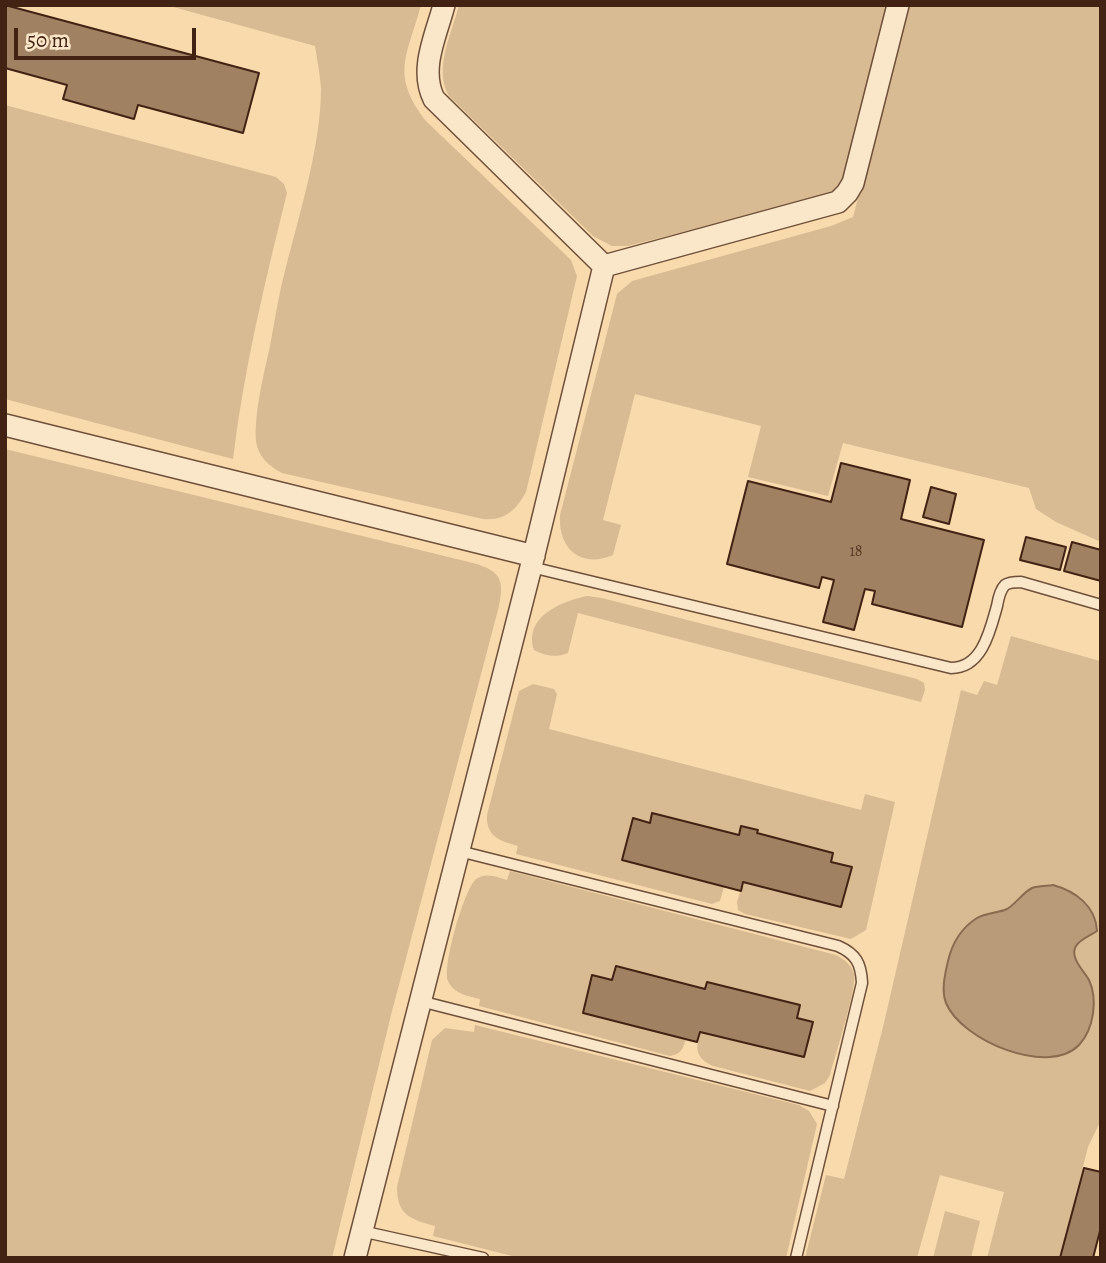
<!DOCTYPE html>
<html>
<head>
<meta charset="utf-8">
<style>
	body { margin:0 }
	#map { position:relative; width:1106px; height:1263px; overflow:hidden; background:#f8daad; font-family:Alegreya,serif }
	canvas { display:block }
	.frame { position:absolute; inset:0; border:7px solid #412213; pointer-events:none }
	.scale { position:absolute; left:14px; top:28px; width:182px; height:32px; box-sizing:border-box; border:4px solid #412213; border-top:0; padding-left:9px; font-size:21px; line-height:24px; white-space:nowrap; color:#412213; -webkit-text-stroke:5px #fae7ca; paint-order:stroke }
</style>
</head>
<body>
<div id="map">
<canvas width="1106" height="1263"></canvas>
<div class="frame"></div>
<div class="scale">50 m</div>
</div>
<script>
const context = document.querySelector('canvas').getContext('2d');
context.lineJoin = 'round';
function fill(path, color) {
  context.fillStyle = color;
  context.fill(path, 'evenodd');
}
function trace(path, color, width, dash) {
  context.strokeStyle = color;
  context.lineWidth = width;
  context.lineCap = dash ? 'butt' : 'round';
  context.setLineDash(dash || []);
  context.stroke(path);
}
function label(font, color, halo, rows, align = 'center') {
  context.font = font + ' Alegreya,serif';
  context.lineWidth = 7;
  context.setLineDash([]);
  context.textBaseline = 'middle';
  context.strokeStyle = halo;
  context.fillStyle = color;
  for (const [text, x, y, turn = 0] of rows) {
    context.save();
    context.translate(x, y);
    context.rotate((+turn || 0) * Math.PI / 180);
    context.textAlign = isNaN(turn) ? turn : align;
    if (halo) context.strokeText(text, 0, 0);
    context.fillText(text, 0, 0);
    context.restore();
  }
}
fill(new Path2D(`
	M166 5H421C407 57 390 74 426 121L571 260 577 276 526 492C516 510 505 521 483 519L282 473C269 466 258 457 256 441 254 413 264 373 270 346 275 319 279 293 286 267 300 212 321 145 321 88 320 74 317 60 315 46Z
	M459 5H890L849 176 837 193 628 246H612L593 236 449 96C433 69 452 33 459 5Z
	M909 5H1101V542L1056 522 1036 509 1029 488 843 443 828 496 748 477 761 426 635 394 603 520 621 525 613 555C580 569 558 548 560 515L617 294 632 281 831 226 853 217Z
	M5 105 276 177 284 184 287 193C265 282 244 368 233 459L5 399Z
	M5 449 473 563C502 571 505 581 498 610L391 1015 332 1258H5Z
	M587 596 602 598 917 679 924 683 925 690 921 702 578 613 568 653C555 658 546 656 534 650 523 617 562 601 587 596Z
	M1011 636 1100 661 1101 659V1120L1088 1147 1060 1258H987L1004 1192 940 1175 917 1258H805L826 1175 844 1179 883 1027 961 690 977 695 984 681 997 685ZM1053 885C1082 893 1086 904 1097 931L1076 945 1074 952 1078 964 1089 980 1090 1026 1078 1046 1059 1055 1032 1057 978 917 1009 908Z
	M533 684 554 689 557 694 549 729 861 810 865 794 895 802 866 930 851 939 745 914 738 910 737 902 743 882 841 907 852 868 831 862 833 853 757 833 758 830 742 826 739 835 653 813 650 823 633 818 622 860 724 887 720 901 712 904 516 854 518 846C499 841 486 836 487 815L519 691Z
	M510 871 836 955C845 960 851 964 854 974 857 988 835 1057 830 1075L825 1083 810 1091 713 1066C696 1058 695 1050 700 1032L803 1057 812 1022 797 1018 799 1005 707 982 705 989 612 980 592 975 583 1013 686 1039C683 1049 681 1054 670 1056L479 1006 480 999C468 996 454 994 448 981 442 967 464 889 476 879 486 872 497 877 507 880Z
	M475 1025 799 1105 809 1111 817 1124 786 1258H520L433 1236 435 1226C410 1219 397 1215 397 1187L432 1040 445 1028 474 1032Z
	M945 1211 980 1221 971 1258H933Z`), '#d9bb93');
const water = new Path2D(`
	M1053 885C1075 891 1096 906 1097 931 1091 935 1079 940 1076 946 1069 957 1084 971 1089 980 1098 999 1094 1029 1079 1045 1048 1077 961 1040 946 1003 941 990 945 974 948 961 952 944 961 928 977 918 986 913 998 913 1007 909 1016 904 1022 893 1032 888 1038 886 1047 886 1053 885Z`);
fill(water, '#ba9b79');
trace(water, '#8a6b50', 2);
const building = new Path2D(`
	M5 5 259 73 243 133 138 105 134 119 63 99 67 85 5 68Z
	M841 463 910 480 901 519 984 540 962 627 872 604 875 591 865 589 854 630 839 626 823 622 834 580 822 577 819 588 727 564 748 481 831 502Z
	M931 487 956 494 949 524 923 517Z
	M1026 537 1066 547 1060 570 1020 560Z
	M1072 542 1101 550V581L1064 571Z
	M652 813 739 835 741 826 758 830 757 833 833 853 831 862 852 867 841 907 743 882 741 891 622 860 633 818 650 823Z
	M616 966 705 989 707 982 800 1005 797 1018 813 1022 804 1057 700 1032 697 1042 583 1013 592 975 612 980Z
	M1084 1168 1101 1172V1227L1093 1258H1060Z`);
fill(building, '#a08263');
trace(building, '#412213', 2);
const service = new Path2D(`
	M531 567 951 668C982 668 990 631 997 606 998 600 1000 590 1005 585 1009 582 1016 582 1021 582L1101 605
	M459 851 838 946C856 954 861 963 862 983L796 1258
	M420 1001 833 1106
	M361 1231 483 1258`);
const minor = new Path2D(`
	M444 5C436 36 419 69 434 99L604 266
	M604 266 838 202 847 193 853 183 898 5
	M5 425 534 556
	M355 1258 531 567 604 266`);
trace(service, '#6f503a', 13);
trace(minor, '#6f503a', 24);
trace(service, '#fae7ca', 10);
trace(minor, '#fae7ca', 21);
label('16px', '#593a27', null, [
	["18",856,552]
]);
</script>
</body>
</html>
